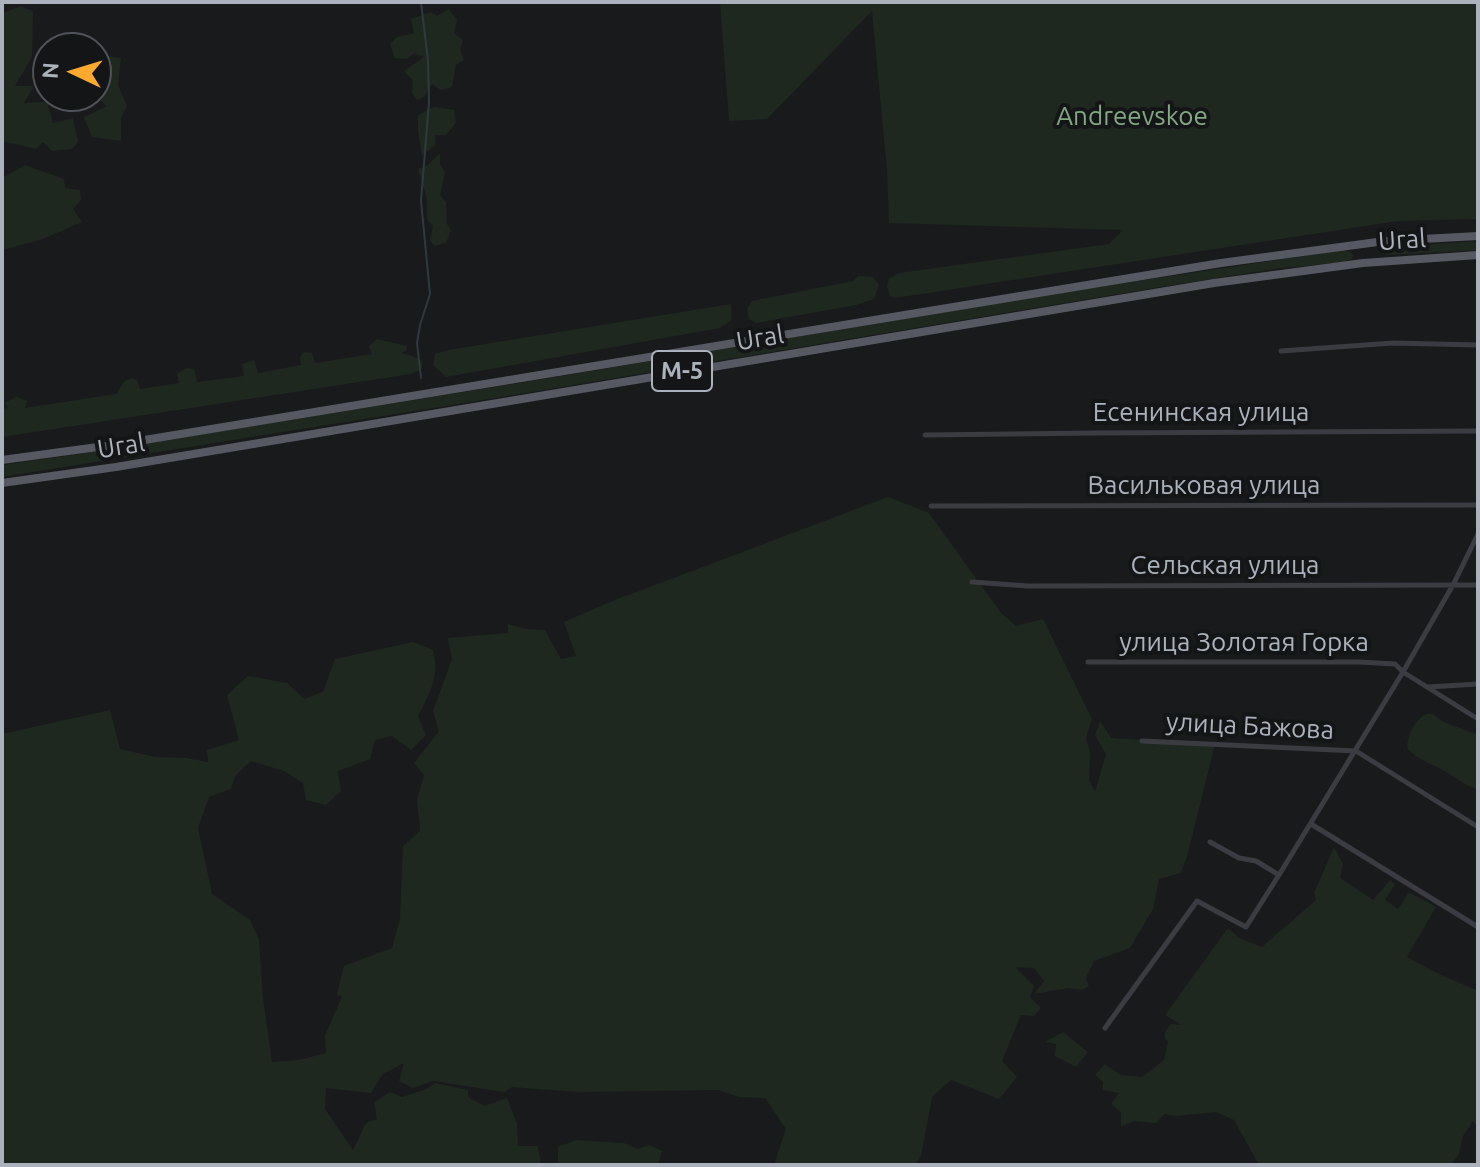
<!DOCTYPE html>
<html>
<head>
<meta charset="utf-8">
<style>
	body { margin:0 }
	#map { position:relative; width:1480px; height:1167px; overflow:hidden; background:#191a1c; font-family:Ubuntu,sans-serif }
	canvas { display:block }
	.frame { position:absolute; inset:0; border:4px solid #abb2bc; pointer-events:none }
	.north { position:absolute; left:32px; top:32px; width:80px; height:80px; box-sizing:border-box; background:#141517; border:2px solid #505459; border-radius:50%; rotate:274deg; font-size:22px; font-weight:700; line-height:32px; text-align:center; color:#abb2bc }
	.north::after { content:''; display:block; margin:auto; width:28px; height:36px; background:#ffaa2f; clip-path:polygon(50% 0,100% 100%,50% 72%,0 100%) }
</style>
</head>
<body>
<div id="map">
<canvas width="1480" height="1167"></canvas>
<div class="frame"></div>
<div class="north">N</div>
</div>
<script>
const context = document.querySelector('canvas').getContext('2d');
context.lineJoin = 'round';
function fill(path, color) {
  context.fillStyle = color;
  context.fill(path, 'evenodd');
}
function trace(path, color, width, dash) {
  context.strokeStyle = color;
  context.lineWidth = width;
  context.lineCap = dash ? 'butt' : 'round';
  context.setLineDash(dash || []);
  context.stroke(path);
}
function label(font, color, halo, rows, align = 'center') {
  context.font = font + ' Ubuntu,sans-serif';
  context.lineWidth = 8;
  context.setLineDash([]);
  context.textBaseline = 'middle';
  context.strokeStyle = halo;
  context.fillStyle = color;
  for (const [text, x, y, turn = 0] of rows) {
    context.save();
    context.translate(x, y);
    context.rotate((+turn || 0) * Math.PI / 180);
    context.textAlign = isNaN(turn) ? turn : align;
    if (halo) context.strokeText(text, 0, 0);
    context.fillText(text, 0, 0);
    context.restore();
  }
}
fill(new Path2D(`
	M720 2H1478V189L1475 190 1478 191V219L1398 221 895 298 890 296 887 286 889 279 899 273 1109 244 1123 230 889 223 887 170 872 11 767 119 729 121Z
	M21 6 33 11 32 57 15 86H34L24 103 47 102 53 123 73 118 78 142 72 149 52 151 43 142 36 149 2 141V13Z
	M449 9 457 20 454 33 463 40 460 49 464 60 456 65 452 87 441 90 432 84 424 97 417 100 412 92 413 81 404 71 424 57 414 53 407 59 395 58 390 44 397 37 414 33 411 19 431 12 437 16Z
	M108 56 121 58 118 85 127 106 121 118V141L92 137 84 117 107 106 95 96H96V63Z
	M434 107 454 110 456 123 446 135H435V146L422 155 418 131V115Z
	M440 153V164L445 172 440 195 446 202 447 224 451 230 446 243 434 246 430 240 433 226 427 219V199L418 169 428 165Z
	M25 165 64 179 65 188 80 190 81 200 73 209 82 222 43 239 2 250V178Z
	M1478 241V250L1387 255 1381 253 1382 251 1392 247Z
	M1344 250 1351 252 1353 255 1352 259 1344 262 1281 268 1154 288 508 396 2 477V465L66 456 526 382 1071 291Z
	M858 276 873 277 879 285 874 299 856 305 756 323 749 319 747 309 752 301 853 281Z
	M731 304V321L720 328 446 377 433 365 435 354 448 350Z
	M377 339 407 346V350L401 353 410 355 422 361V369L411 374 2 437V409L8 408 4 403 16 397 27 401 25 408 116 394 124 382 132 378 137 380 140 389 179 383 177 374 186 368 194 369 197 382 244 376 242 364 254 360 258 373 301 365 300 357 304 352 312 353 315 363 372 354 369 346Z
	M888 497 929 513 1001 613 1016 626 1043 619 1092 719 1086 738 1090 753 1089 780 1095 792 1106 754 1095 735 1100 721 1111 738 1215 744 1188 853 1181 873 1159 879 1153 909 1130 948 1094 961 1086 978 1089 986 1082 990 1068 988 1034 994 1044 981 1034 968 1015 967 1034 986 1030 997 1041 1008 1034 1016 1021 1015 1002 1061 1017 1077 999 1099 951 1080 932 1097 921 1156 915 1165H774L786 1129 765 1098 739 1097 718 1090 578 1092 512 1087 504 1092 433 1081 413 1088 399 1081 404 1063 383 1074 371 1093 326 1088 325 1109 353 1150 366 1123 377 1119 374 1102 390 1092 402 1097 427 1089 435 1083 468 1090V1097L484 1106 507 1098 517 1124 518 1146H538L541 1165H2V734L110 710 120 749 155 757 186 758 208 762 207 750 239 740 227 695 248 676 287 683 304 699 323 692 335 659 413 642 433 650C440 676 430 693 418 716L426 735 411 750 392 736 375 740 370 759 338 771 341 791 326 805 306 800 303 783 284 771 251 761 235 776 231 789 209 797 198 828 212 894 250 920 259 940 263 998 272 1062 299 1060 326 1053 325 1035 342 997 337 994 344 966 392 948 400 919 403 846 420 831 417 800 424 775 414 763 439 731 433 711 452 659 448 638 508 633V624L526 629 545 630 561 659 576 656 564 622 610 602Z
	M1426 714H1433L1444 722 1478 735V789C1466 786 1458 779 1448 773 1433 764 1419 761 1407 748 1408 734 1413 722 1426 714Z
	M1334 847 1343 864 1340 878 1373 900 1390 880 1395 884 1385 900 1398 909 1409 892 1436 907 1407 957 1439 974 1478 991V1127L1473 1121 1463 1136 1459 1154 1451 1165H1259L1234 1120 1216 1112 1176 1116 1164 1114 1156 1123 1134 1121 1121 1127V1112L1111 1104 1119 1093 1103 1090V1082L1095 1075 1105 1064 1121 1075 1142 1077 1164 1060 1168 1042 1165 1038V1032L1171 1024 1181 1025 1165 1015 1228 928 1239 938 1262 947 1316 900 1314 893Z
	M1063 1032 1088 1052 1076 1067 1055 1056 1056 1044 1045 1042Z
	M576 1140 624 1143 638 1149 649 1145 662 1151 658 1165H558V1147Z`), '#1f281f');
trace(new Path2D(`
	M421 2 428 61 429 102 421 201 430 294 420 325 417 343 421 378`), '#2e3a41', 2);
trace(new Path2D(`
	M1281 351 1393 343 1478 345
	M925 435 1094 433 1478 431
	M931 506 1478 505
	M972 582 1028 586 1478 585
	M1088 662H1359L1395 664 1403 672 1478 719
	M1428 687 1478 684
	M1142 741 1356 751 1478 827
	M1311 824 1478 927
	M1210 842 1239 858 1256 861 1279 875 1403 672 1453 585 1478 534
	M1105 1028 1197 901 1246 927 1279 875`), '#3a3c41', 5);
trace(new Path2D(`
	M2 460 120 444 1221 263 1385 241 1478 236
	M2 483 116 467 1214 283 1363 263 1478 255`), '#565961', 8);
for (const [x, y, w] of [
	[682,371,60]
]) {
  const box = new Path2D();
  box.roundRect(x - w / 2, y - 20, w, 40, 6);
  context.fillStyle = '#141517';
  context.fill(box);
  trace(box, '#abb2bc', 2);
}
label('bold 24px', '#abb2bc', null, [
	["М-5",682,371]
]);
label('26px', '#81a881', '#141517', [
	["Andreevskoe",1132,116]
]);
label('26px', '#abb2bc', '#141517', [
	["Ural",1402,240,-4],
	["Ural",760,338,-9],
	["Есенинская улица",1201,412],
	["Ural",121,446,-9],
	["Васильковая улица",1204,485],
	["Сельская улица",1225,565],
	["улица Золотая Горка",1244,642],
	["улица Бажова",1250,726,3]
]);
</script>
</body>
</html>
